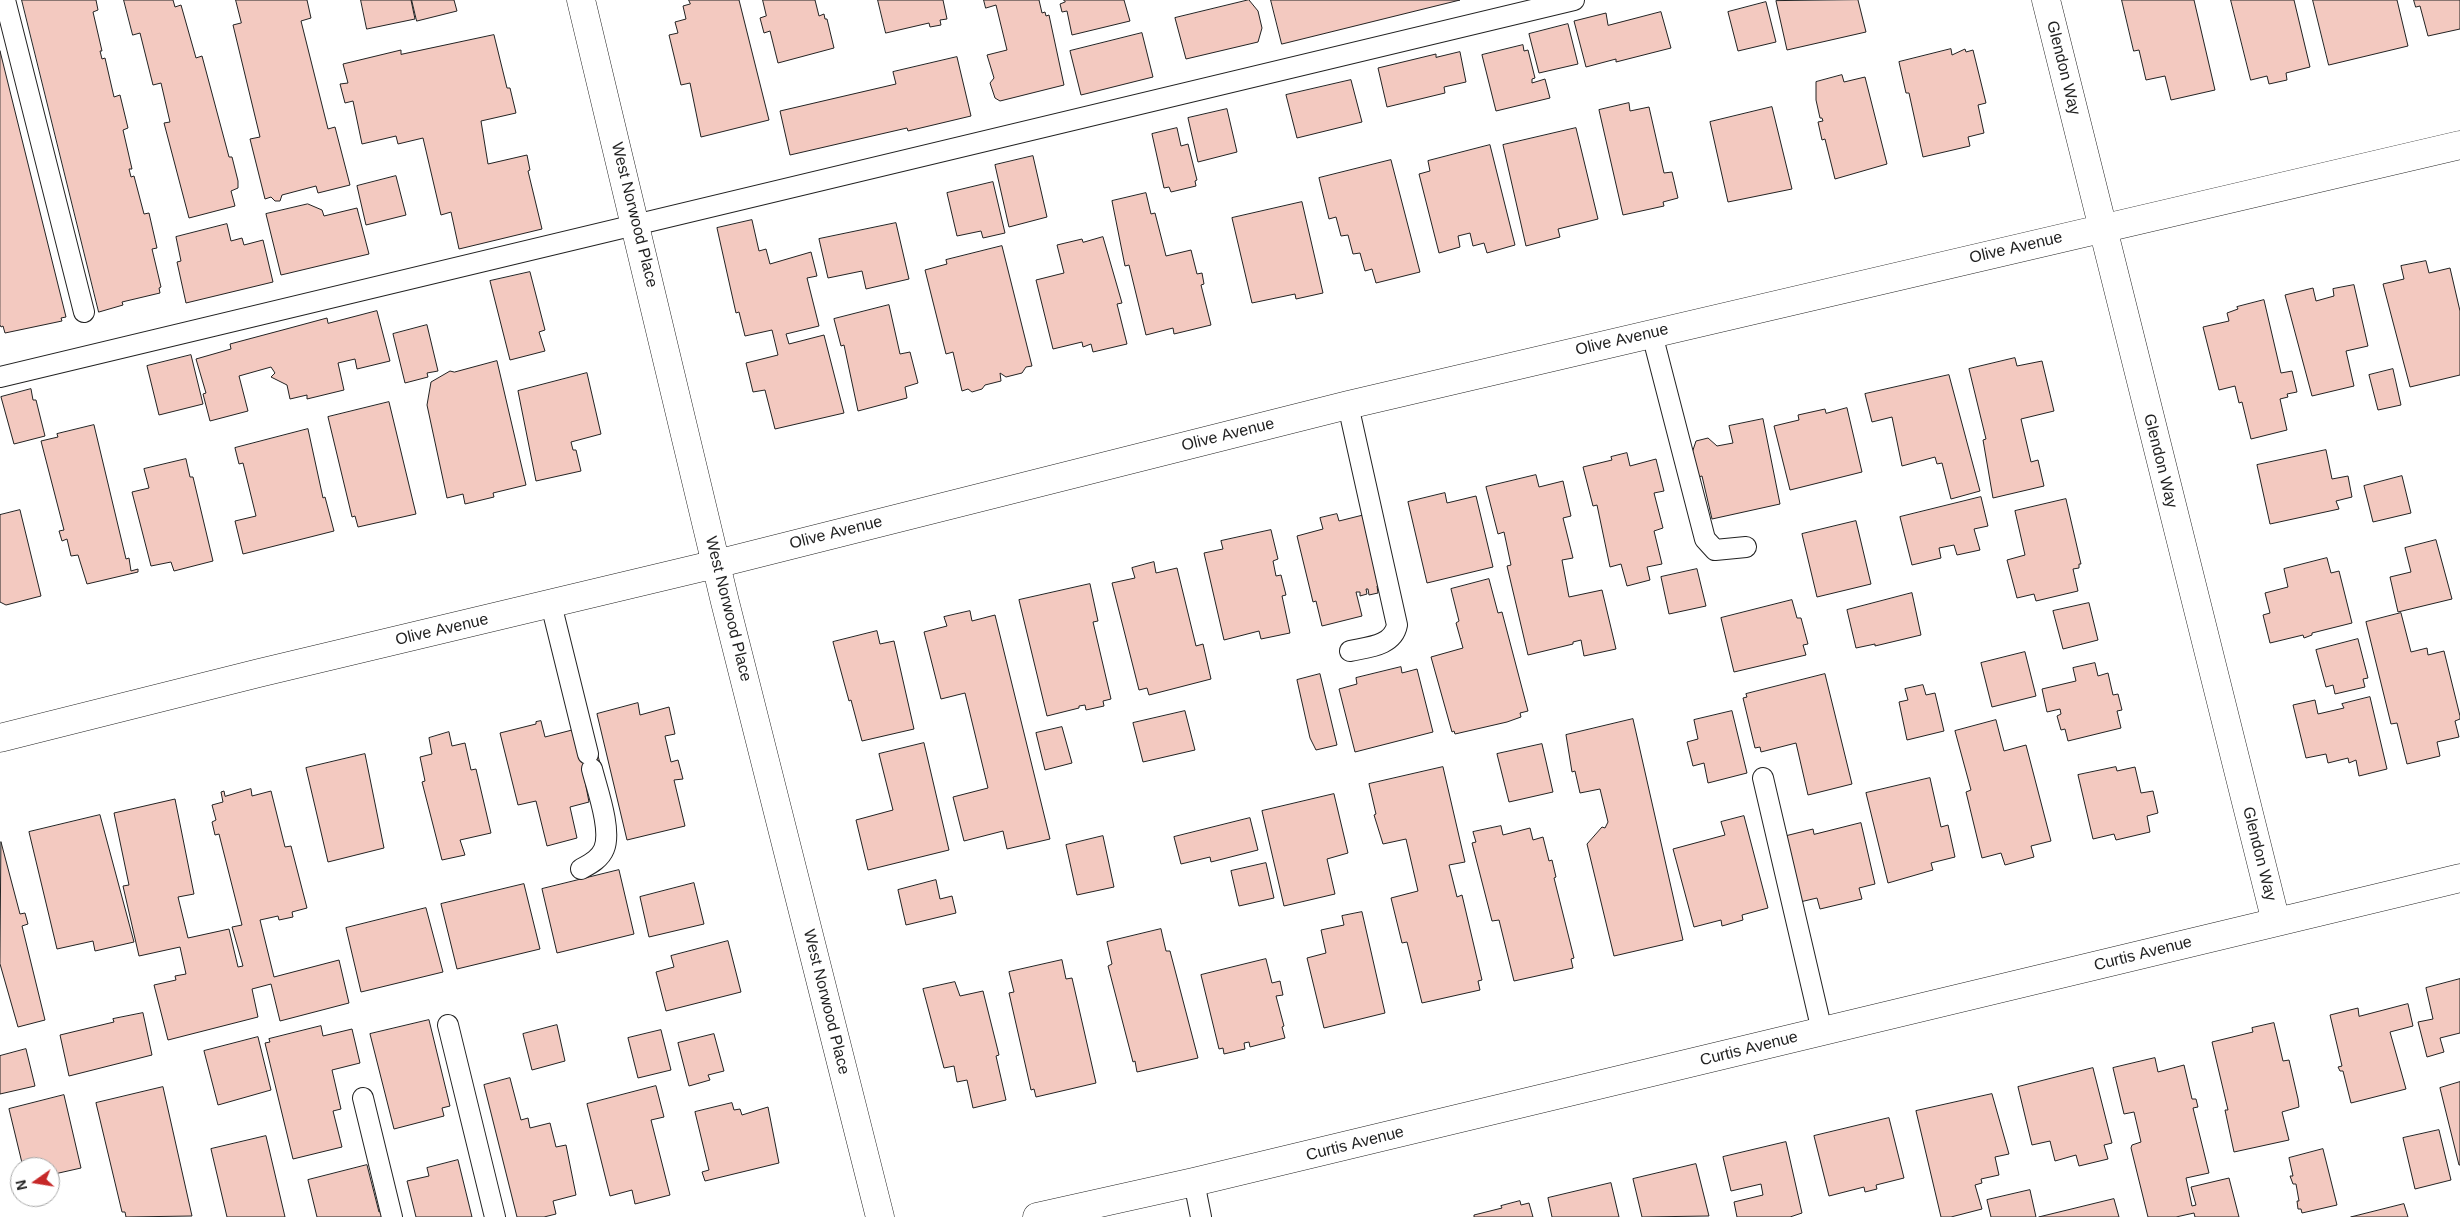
<!DOCTYPE html>
<html>
<head>
<meta charset="utf-8">
<style>
	body { margin:0 }
	#map { position:relative; width:2460px; height:1217px; overflow:hidden; background:#fff; font-family:Arial,sans-serif }
	canvas { display:block }
	.north { position:absolute; left:10px; top:1157px; width:50px; height:50px; box-sizing:border-box; background:#fff; border:1px solid #a7a7a7; border-radius:50%; rotate:257deg; font-size:14px; font-weight:700; line-height:20px; text-align:center; color:#222 }
	.north::after { content:''; display:block; margin:auto; width:18px; height:22px; background:#c62828; clip-path:polygon(50% 0,100% 100%,50% 72%,0 100%) }
</style>
</head>
<body>
<div id="map">
<canvas width="2460" height="1217"></canvas>
<div class="north">N</div>
</div>
<script>
const context = document.querySelector('canvas').getContext('2d');
context.lineJoin = 'round';
function fill(path, color) {
  context.fillStyle = color;
  context.fill(path, 'evenodd');
}
function trace(path, color, width, dash) {
  context.strokeStyle = color;
  context.lineWidth = width;
  context.lineCap = dash ? 'butt' : 'round';
  context.setLineDash(dash || []);
  context.stroke(path);
}
function label(font, color, halo, rows, align = 'center') {
  context.font = font + ' Arial,sans-serif';
  context.lineWidth = 4;
  context.setLineDash([]);
  context.textBaseline = 'middle';
  context.strokeStyle = halo;
  context.fillStyle = color;
  for (const [text, x, y, turn = 0] of rows) {
    context.save();
    context.translate(x, y);
    context.rotate((+turn || 0) * Math.PI / 180);
    context.textAlign = isNaN(turn) ? turn : align;
    if (halo) context.strokeText(text, 0, 0);
    context.fillText(text, 0, 0);
    context.restore();
  }
}
const building = new Path2D(`
	M22 0H96L98 10 93 12 102 51H100L102 59 105 58 114 97 120 95 128 128 123 130 132 169H129L131 177 134 176 144 214 149 213 157 248 152 249 161 287 159 288 160 293 122 302 123 305 99 312Z
	M124 0H173L175 7 181 5 196 58 202 56 229 157H232L238 181V188L231 191 235 206 189 218 164 123 170 122 161 83 153 85 140 33 133 35Z
	M236 0H307L311 18 301 21 328 129 335 127 350 185 318 193 316 186 282 195 280 201H275L271 197 265 199 250 139 260 137 233 25 241 23Z
	M361 0H411L415 19 367 29Z
	M412 0H454L457 11 417 21Z
	M689 0H739L769 120 701 137 690 83 681 85 669 35 678 33 675 22 686 19 683 6 690 4Z
	M763 0H815L819 16 824 14 825 19H827L834 48 778 63 770 31 764 33 760 18 766 16Z
	M878 0H943L947 19 940 20 941 25 930 27 929 23 886 33Z
	M984 0H1039L1042 13 1045 12 1046 16 1049 15 1064 85 1000 101 995 98 990 83 994 78 987 55 1007 50 996 5 986 8Z
	M1064 0H1124L1130 21 1072 35 1067 11 1062 12 1060 4 1065 2Z
	M1249 0 1258 11 1262 28 1258 42 1186 59 1175 18Z
	M1271 0H1460L1282 44Z
	M1858 0 1866 32 1787 50 1776 1Z
	M2122 0H2194L2215 90 2171 100 2165 76 2146 80 2139 50 2134 51Z
	M2231 0H2294L2310 67 2286 73 2287 80 2269 84 2267 76 2251 80Z
	M2313 0H2397L2408 46 2329 65Z
	M2414 0H2460V29L2428 36 2420 6 2416 7Z
	M1766 2 1776 42 1738 51 1728 12Z
	M1661 12 1671 48 1616 62V59L1586 67 1574 21 1606 13 1608 25Z
	M1568 24 1578 64 1539 73 1529 34Z
	M1142 33 1153 77 1081 95 1070 51Z
	M494 35 507 88H510L516 113 481 121 488 164 527 155 530 170 528 171 542 229 459 249 451 212 441 215 423 138 398 144 396 136 362 144 353 101 345 103 340 84 348 83 343 64 401 50V54Z
	M1523 45 1524 51 1528 50 1535 78 1532 79V83L1545 79 1550 98 1496 111 1482 55Z
	M1951 49 1952 55 1965 49 1966 52 1973 50 1986 103 1978 105 1984 133 1968 137 1970 146 1923 157 1909 93H1906L1899 62Z
	M0 51 66 317 61 318 62 321 5 333 3 326 1 327 0 325Z
	M1460 52 1466 82 1444 87 1445 93 1387 107 1378 68 1436 54V57Z
	M957 57 971 116 908 131 907 128 790 155 780 111 896 84 893 72Z
	M1842 75 1844 82 1865 77 1887 164 1835 179 1825 139 1822 140 1818 122 1823 121 1822 118H1820L1816 100V82Z
	M1351 80 1362 122 1297 138 1286 95Z
	M1629 103 1630 111 1649 107 1664 173 1672 172 1678 198 1663 202 1664 206 1623 215 1599 110Z
	M1772 107 1792 189 1728 202 1710 122Z
	M1227 109 1237 152 1198 162 1188 118Z
	M1177 128 1181 146 1188 144 1197 180 1195 181 1196 186 1171 192 1169 187 1164 188 1152 134Z
	M1576 128 1598 219 1558 229 1560 237 1526 246 1503 145Z
	M1490 145 1515 245 1487 253 1484 243 1473 246 1470 233 1458 236 1460 247 1439 253 1419 174 1430 171 1428 161Z
	M1033 156 1047 217 1009 227 995 165Z
	M1391 160 1420 272 1376 283 1372 269 1365 271 1360 253 1353 254 1348 235 1341 236 1336 217 1329 219 1319 178Z
	M396 176 406 215 366 225 357 186Z
	M993 182 1005 233 983 238 981 231 957 236 947 193Z
	M1146 193 1151 214 1155 213 1166 256 1191 250 1197 274 1202 273 1204 284 1201 285 1211 325 1174 334 1173 328 1146 335 1129 265 1125 266 1112 201Z
	M1302 202 1323 293 1296 299 1295 294 1252 303 1232 218Z
	M308 204 322 210 324 216 357 208 369 254 281 275 266 214Z
	M752 220 759 251 766 249 770 264 811 252 817 276 807 278 819 326 786 334 789 344 824 335 844 413 775 429 765 390 753 392 746 363 778 355 772 330 745 336 739 312 736 313 717 228Z
	M896 223 909 279 866 289 862 271 828 278 819 239Z
	M227 224 231 241 242 238 244 245 263 240 273 282 186 303 177 262 181 261 176 237Z
	M1103 237 1122 303 1117 304 1127 344 1093 352 1091 344 1083 347 1082 342 1053 349 1036 280 1064 273 1057 245 1082 239 1083 242Z
	M1002 246 1032 366 1026 367 1022 373 1006 377 1000 373 1001 381 985 385 982 389 972 392 968 389 962 391 953 352 946 354 925 270 947 264 946 260Z
	M2426 261 2429 273 2450 268 2460 311V375L2410 387 2383 284 2404 279 2401 266Z
	M530 272 545 330 539 332 545 351 510 360 490 281Z
	M2354 285 2368 346 2346 351 2354 386 2312 396 2285 295 2313 288 2316 301 2334 296 2333 289Z
	M2264 300 2281 373 2292 371 2297 392 2287 394 2288 397 2280 399 2287 430 2251 439 2242 402 2239 403 2235 386 2219 390 2203 327 2229 321 2227 313 2238 309 2237 307Z
	M889 305 900 354 910 352 918 383 905 387 907 398 858 411 844 345 841 346 834 319Z
	M377 311 390 361 357 369 355 359 338 363 344 390 307 399V395L290 399 287 385 271 377 275 373 271 367 239 376 248 411 210 421 203 394 206 393 196 359 231 349 230 344 290 328 327 318 328 323Z
	M427 325 438 371 427 373 428 377 405 383 393 334Z
	M191 355 203 404 159 415 147 366Z
	M2015 358 2017 366 2042 361 2054 411 2021 419 2031 462 2038 460 2044 486 1993 498 1983 440 1986 439 1969 369Z
	M497 361 526 485 493 493 494 497 465 504 463 494 447 498 427 405 431 382 450 371 454 372Z
	M2393 369 2401 405 2378 410 2369 375Z
	M587 373 601 434 571 442 573 450H576L581 471 536 481 518 391Z
	M1949 375 1980 491 1951 499 1942 463 1937 464 1935 457 1902 466 1892 417 1872 422 1865 394Z
	M31 389 33 400H36L45 436 14 444 1 397Z
	M389 402 416 514 358 527 355 516 352 517 328 417Z
	M1847 408 1862 472 1790 490 1774 426 1799 420 1798 415 1825 409 1826 413Z
	M1763 419 1780 504 1712 519 1702 476 1698 477 1692 453 1696 441 1708 438 1717 446 1733 443 1729 426Z
	M94 425 126 559 129 558 131 571 138 569V572L87 584 78 555 71 556 67 539 62 541 59 531 64 530 41 441 58 437 57 434Z
	M308 429 323 498 325 497 334 531 243 554 235 521 256 516 243 463 239 464 235 448Z
	M2326 450 2332 479 2348 476 2352 497 2336 501 2339 509 2270 524 2257 465Z
	M1627 453 1630 466 1656 459 1664 491 1654 493 1663 528 1654 531 1662 564 1647 567 1650 580 1627 586 1621 564 1610 567 1597 505 1593 506 1583 467 1612 460 1611 457Z
	M186 459 190 477H193L213 561 174 571 171 562 151 566 132 492 149 488 144 469Z
	M1536 475 1539 487 1563 481 1571 516 1563 518 1573 558 1562 560 1569 597 1602 590 1616 649 1584 656 1581 640 1573 642V644L1528 655 1507 566 1511 565 1504 532 1498 534 1486 487Z
	M2402 476 2411 513 2373 522 2364 486Z
	M1445 493 1447 503 1476 496 1493 567 1427 583 1408 502Z
	M1981 497 1988 526 1974 529 1980 550 1957 555 1954 545 1939 548 1941 558 1912 565 1900 517Z
	M2066 499 2081 564H2079V568L2073 569 2078 591 2036 601 2034 594 2017 598 2007 560 2025 555 2015 511Z
	M20 510 41 596 6 605 0 602V515Z
	M1337 514 1339 521 1363 515 1380 585 1377 586 1378 593 1369 595 1368 589H1366L1367 594 1360 596V592H1356L1362 616 1322 626 1316 601 1313 602 1297 536 1323 529 1320 518Z
	M1856 521 1871 584 1817 597 1802 534Z
	M1271 530 1278 559 1273 561 1276 576 1281 575 1286 595 1282 596 1290 633 1261 639 1259 631 1224 640 1204 553 1223 549 1221 541Z
	M2436 540 2452 599 2398 612 2390 577 2411 572 2405 548Z
	M2327 558 2331 573 2339 571 2352 623 2312 633V635L2304 638 2303 635 2270 643 2263 615 2270 613 2265 593 2288 587 2284 569Z
	M1154 562 1156 573 1177 568 1196 646 1203 644 1211 679 1149 695 1147 688 1139 690 1112 583 1135 578 1132 568Z
	M1697 569 1706 606 1669 614 1661 577Z
	M1489 579 1498 613 1502 612 1528 711 1520 713 1521 717 1507 722 1455 734 1454 731 1452 732 1431 657 1463 648 1456 623 1459 621 1451 589Z
	M1090 584 1098 621 1093 622 1111 699 1103 701 1104 706 1086 710 1085 705 1079 706V708L1047 716 1019 600Z
	M1912 593 1921 635 1875 646V644L1856 648 1847 610Z
	M1792 600 1797 618H1801L1808 644 1803 645 1806 655 1734 672 1721 618Z
	M2089 603 2098 640 2063 649 2053 611Z
	M970 611 972 621 995 615 1050 839 1007 849 1003 831 964 841 953 797 988 788 965 693 941 699 924 632 947 626 944 617Z
	M2401 613 2411 652 2427 648 2428 655 2444 651 2460 716V719L2455 721 2459 737 2437 742 2440 756 2407 764 2397 723 2391 724 2366 622Z
	M877 631 880 644 894 641 914 729 862 741 851 700 849 701 833 642Z
	M2358 639 2368 678 2363 679 2365 687 2335 694 2333 685 2326 687 2316 650Z
	M2025 652 2036 696 1992 707 1981 663Z
	M2095 663 2098 676 2108 673 2113 695 2118 694 2122 710 2117 711 2121 728 2068 741 2065 729 2061 730 2057 716 2061 714 2060 709 2047 712 2042 689 2076 681 2073 668Z
	M1401 667 1402 673 1417 669 1433 732 1355 752 1339 689 1357 684 1356 678Z
	M1320 674 1337 745 1316 750 1310 738 1297 680Z
	M1825 674 1852 784 1808 795 1796 743 1761 752 1760 747 1755 748 1743 698 1747 697 1746 694Z
	M1923 685 1926 695 1935 693 1944 731 1907 740 1899 702 1908 700 1905 689Z
	M2370 697 2387 769 2359 776 2356 760 2349 763 2348 758 2328 763 2326 754 2306 758 2293 705 2315 700 2318 714 2344 708 2342 704Z
	M638 703 640 715 669 707 675 734 665 736 671 762 678 760 683 779 674 780 685 826 627 840 597 714Z
	M1185 711 1195 750 1143 762 1133 723Z
	M1732 711 1747 773 1708 783 1704 763 1693 766 1687 742 1698 739 1694 720Z
	M1633 719 1683 940 1614 956 1587 844 1602 827 1605 828 1608 822 1600 789 1580 793 1575 771 1572 772 1566 735Z
	M1996 720 2004 751 2026 745 2051 841 2031 846 2034 857 2005 865 2001 853 1982 858 1966 792 1971 790 1955 731Z
	M541 721 545 737 572 730 579 757 597 752 601 767 583 771 589 802 570 807 577 838 547 846 536 801 518 805 500 733 536 724V722Z
	M1062 727 1072 763 1045 770 1036 733Z
	M449 732 452 746 465 743 471 770 476 769 491 833 460 840 465 855 442 860 422 782 425 781 420 757 432 754 429 738Z
	M924 743 949 850 868 870 856 820 893 810 879 754Z
	M1542 744 1553 792 1509 802 1497 754Z
	M365 754 384 848 328 862 306 768Z
	M1443 767 1465 862 1449 865 1457 897 1462 895 1482 980 1478 981 1480 990 1422 1003 1407 942 1402 943 1391 898 1418 891 1406 839 1383 844 1374 815 1376 814 1369 784Z
	M2116 767 2117 771 2135 767 2141 793 2153 791 2158 813 2147 816 2150 832 2116 840 2114 834 2093 839 2078 775Z
	M1930 778 1941 827 1948 825 1955 857 1931 863 1933 870 1888 883 1866 793Z
	M251 789 252 796 271 791 285 847 291 846 307 908 292 912 293 917 279 920 278 916 260 920 274 977 339 960 349 1003 280 1021 271 984 252 989 258 1017 168 1040 154 985 176 980 175 976 186 974 180 947 139 956 123 886 129 885 114 813 175 799 194 894 178 897 188 938 229 929 238 967 243 966 232 927 242 925 219 834 215 835 212 822 216 820 212 805 223 802 221 792 224 791 225 796Z
	M1334 794 1348 853 1327 859 1335 894 1284 906 1262 811Z
	M100 815 134 942 95 951 93 941 57 949 29 832Z
	M1744 816 1768 908 1742 915 1743 920 1722 926 1721 920 1694 927 1673 849 1725 835 1721 822Z
	M1250 818 1258 850 1211 862 1210 857 1181 864 1174 837Z
	M1861 823 1875 884 1859 888 1862 899 1820 909 1817 898 1800 902 1785 836 1813 829 1814 834Z
	M1501 826 1503 835 1530 828 1533 840 1543 837 1549 861 1552 860 1556 877 1554 878 1574 958 1571 959 1573 968 1514 981 1499 920 1492 921 1472 843 1476 842 1473 832Z
	M1103 836 1114 887 1077 895 1066 845Z
	M1 842 20 914 25 913 28 924 22 926 45 1020 18 1027 0 964Z
	M1266 863 1274 898 1239 906 1231 871Z
	M619 870 634 934 557 953 542 889Z
	M936 880 940 899 952 896 956 913 906 925 898 890Z
	M694 883 704 924 649 937 640 897Z
	M524 884 540 949 457 969 441 904Z
	M426 908 443 972 361 992 346 928Z
	M1362 912 1385 1013 1324 1028 1307 958 1326 953 1321 930 1344 925 1342 916Z
	M1161 929 1166 951H1170L1198 1058 1137 1072 1135 1061 1133 1062 1108 966 1112 964 1107 942Z
	M728 941 741 992 666 1011 656 972 674 967 671 956Z
	M1266 959 1272 983 1280 981 1283 995 1276 996 1284 1026 1282 1027 1285 1038 1250 1047 1249 1042 1244 1043 1245 1049 1224 1054 1223 1048 1219 1049 1201 975Z
	M1062 960 1066 979 1072 978 1096 1083 1036 1097 1034 1089 1031 1090 1009 993 1014 992 1009 972Z
	M2460 979V1033L2440 1038 2444 1052 2427 1057 2418 1022 2433 1019 2426 988Z
	M955 982 960 996 983 991 999 1055 996 1056 1006 1100 973 1108 967 1080 957 1082 954 1066 944 1068 923 989Z
	M2408 1004 2413 1026 2390 1032 2406 1089 2351 1103 2343 1071H2340L2338 1067 2342 1066 2330 1015 2358 1008 2359 1016Z
	M143 1013 152 1055 69 1076 60 1035 114 1022 113 1019Z
	M429 1020 450 1106 442 1108 444 1116 394 1129 370 1034Z
	M2274 1023 2283 1061 2289 1060 2298 1099 2299 1107 2282 1112 2289 1140 2234 1152 2225 1110H2228L2212 1042 2253 1032 2252 1028Z
	M557 1025 565 1061 532 1070 523 1034Z
	M321 1026 323 1036 352 1029 360 1063 332 1070 341 1109 333 1111 342 1147 293 1159 265 1043 270 1042 269 1039Z
	M661 1030 671 1070 638 1078 628 1038Z
	M714 1034 724 1071 708 1075 710 1080 689 1086 678 1043Z
	M258 1037 271 1090 218 1105 204 1051Z
	M26 1049 35 1086 0 1094V1056Z
	M2155 1058 2158 1072 2184 1065 2192 1099H2196L2198 1107 2193 1108 2209 1173 2186 1178 2192 1206 2196 1205 2191 1187 2229 1178 2239 1217H2195L2194 1213 2176 1217H2148L2131 1148 2132 1145 2141 1142 2134 1112 2124 1114 2113 1068Z
	M2093 1068 2112 1143 2104 1145 2108 1159 2079 1166 2076 1155 2055 1161 2050 1141 2032 1145 2018 1087Z
	M510 1078 521 1120 528 1118 530 1128 550 1123 556 1147 566 1145 576 1195 553 1201 556 1214 544 1217H517L484 1085Z
	M2460 1082V1165H2459L2440 1088Z
	M656 1086 664 1117 651 1120 670 1195 635 1204 632 1190 610 1196 587 1104Z
	M163 1087 192 1216 126 1217 125 1212H122L96 1103Z
	M1992 1094 2009 1154 1995 1157 1999 1175 1981 1179 1982 1183 1975 1185 1982 1209 1951 1217H1941L1916 1111Z
	M64 1095 81 1168 50 1175V1167H23L9 1109Z
	M732 1103 734 1110 740 1109 742 1115 768 1107 779 1163 705 1181 702 1172 709 1170 695 1112Z
	M1889 1118 1904 1178 1876 1185 1877 1189 1865 1192 1864 1187 1829 1196 1814 1136Z
	M2439 1130 2451 1180 2415 1189 2403 1138Z
	M266 1136 285 1217H227L211 1149Z
	M1786 1142 1802 1213 1790 1217H1737L1734 1202 1763 1195 1761 1184 1731 1191 1723 1157Z
	M2323 1149 2337 1205 2302 1213 2301 1209H2298L2297 1201H2299L2296 1184H2293L2290 1176H2293L2289 1158Z
	M458 1160 472 1217H416L407 1181 429 1176 427 1168Z
	M1696 1164 1709 1216 1642 1217 1633 1179Z
	M367 1165 379 1212 381 1211 383 1217H317L308 1180Z
	M1611 1183 1619 1217H1552L1548 1198Z
	M2030 1190 2036 1217H1991L1987 1200Z
	M2114 1199 2119 1217H2039Z
	M1520 1201 1521 1205 1529 1203 1533 1217H1474V1215L1502 1208 1501 1206Z
	M2404 1204 2408 1217H2351Z`);
fill(building, '#f3c9c0');
trace(building, '#222', 1);
const service = new Path2D(`
	M5 0 84 312
	M1652 334 1705 539 1715 550 1746 547
	M0 377 1574 0
	M1348 405 1397 625C1393 646 1368 647 1350 651
	M551 604 588 754
	M1763 778 1822 1031
	M581 869C590 864 600 859 604 849 612 830 597 789 592 769
	M448 1025 495 1217
	M363 1098 392 1217
	M1194 1182 1201 1217`);
const minor = new Path2D(`
	M581 0 725 602 880 1217
	M2046 0 2276 922
	M0 738 259 673 716 564 1348 405 2460 145
	M1037 1217 1194 1182 2460 878`);
trace(service, '#222', 22);
trace(minor, '#222', 29);
trace(service, '#fff', 20);
trace(minor, '#fff', 28);
label('16px', '#222', '#fff', [
	["Glendon Way",2063,68,76],
	["West Norwood Place",634,215,76],
	["Olive Avenue",2016,248,-13],
	["Olive Avenue",1622,340,-13],
	["Olive Avenue",1228,435,-14],
	["Glendon Way",2160,461,76],
	["Olive Avenue",836,533,-14],
	["West Norwood Place",728,609,76],
	["Olive Avenue",442,630,-13],
	["Glendon Way",2259,854,76],
	["Curtis Avenue",2143,954,-14],
	["West Norwood Place",826,1002,76],
	["Curtis Avenue",1749,1049,-14],
	["Curtis Avenue",1355,1144,-14]
]);
</script>
</body>
</html>
